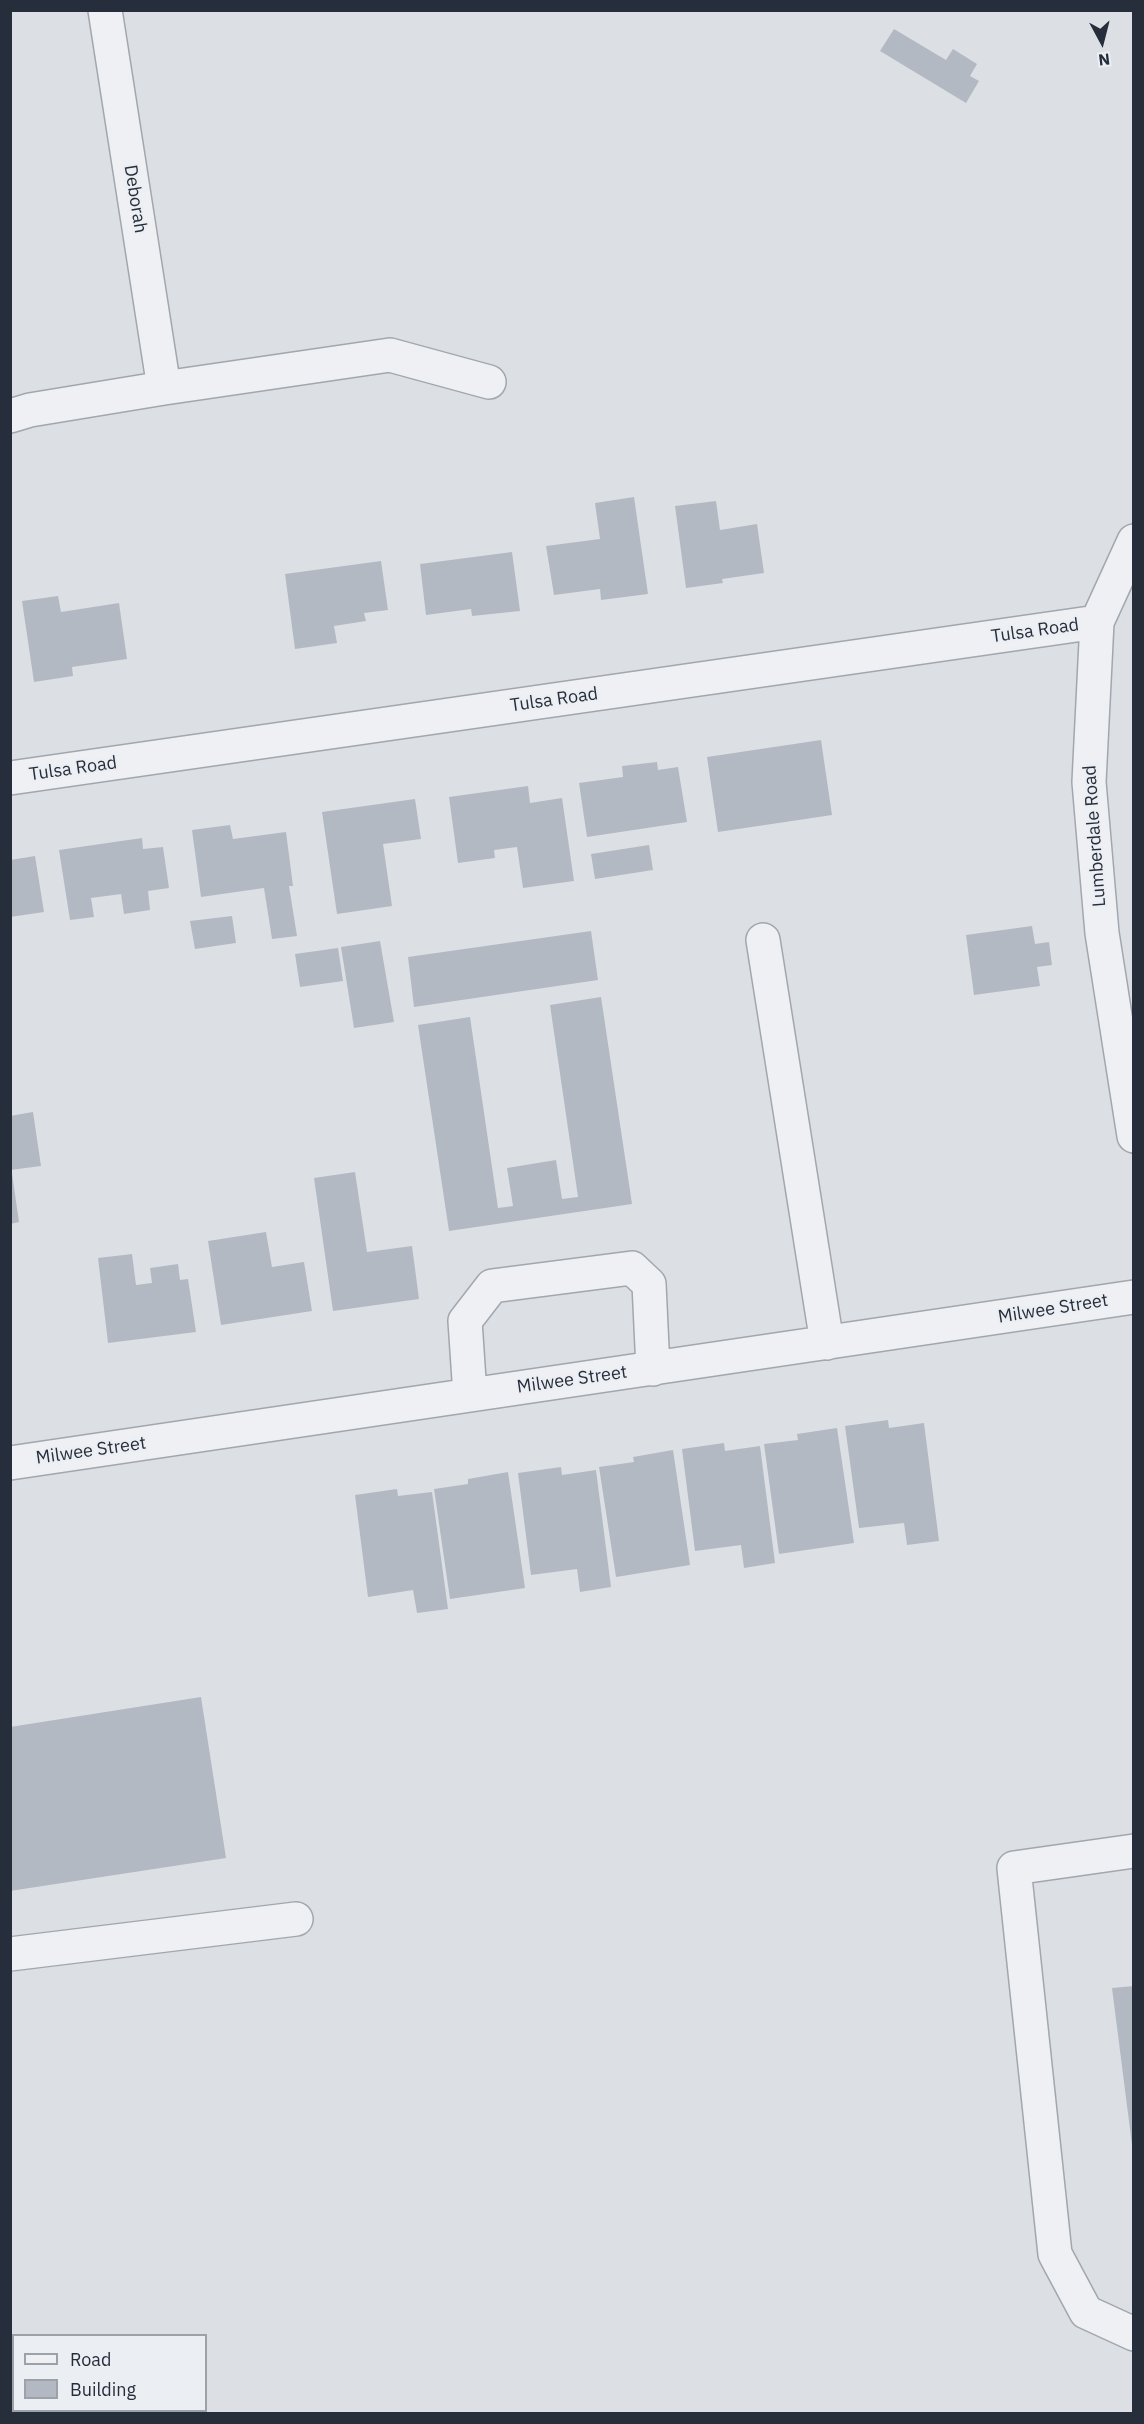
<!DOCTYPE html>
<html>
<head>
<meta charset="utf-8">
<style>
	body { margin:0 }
	#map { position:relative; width:1144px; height:2424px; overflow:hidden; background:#dce0e5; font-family:"IBM Plex Sans",sans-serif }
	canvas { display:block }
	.frame { position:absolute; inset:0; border:12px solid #272e3b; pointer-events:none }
	.legend { position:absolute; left:12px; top:2334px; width:195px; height:78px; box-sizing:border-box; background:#ebeff3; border:2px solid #9da2a9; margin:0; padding:8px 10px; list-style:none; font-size:18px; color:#272e3b }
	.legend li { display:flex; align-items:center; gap:12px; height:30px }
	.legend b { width:30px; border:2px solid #9da2a9 }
	.north { position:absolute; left:1072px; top:12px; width:60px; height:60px; -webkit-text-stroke:4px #ebeff3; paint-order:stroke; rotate:173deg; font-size:16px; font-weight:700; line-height:24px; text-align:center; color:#272e3b }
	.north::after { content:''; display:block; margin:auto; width:21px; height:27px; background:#272e3b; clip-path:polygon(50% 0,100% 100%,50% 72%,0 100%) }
</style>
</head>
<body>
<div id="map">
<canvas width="1144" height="2424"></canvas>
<div class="frame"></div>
<ul class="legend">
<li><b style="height:8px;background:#eef0f4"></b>Road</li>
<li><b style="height:16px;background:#b3b9c2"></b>Building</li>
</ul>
<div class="north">N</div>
</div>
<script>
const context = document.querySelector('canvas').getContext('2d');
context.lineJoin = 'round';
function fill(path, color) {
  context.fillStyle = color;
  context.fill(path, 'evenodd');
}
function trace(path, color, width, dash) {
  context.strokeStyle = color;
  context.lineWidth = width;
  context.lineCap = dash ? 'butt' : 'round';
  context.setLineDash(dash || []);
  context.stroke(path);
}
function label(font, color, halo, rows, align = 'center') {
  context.font = font + ' "IBM Plex Sans",sans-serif';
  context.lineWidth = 4.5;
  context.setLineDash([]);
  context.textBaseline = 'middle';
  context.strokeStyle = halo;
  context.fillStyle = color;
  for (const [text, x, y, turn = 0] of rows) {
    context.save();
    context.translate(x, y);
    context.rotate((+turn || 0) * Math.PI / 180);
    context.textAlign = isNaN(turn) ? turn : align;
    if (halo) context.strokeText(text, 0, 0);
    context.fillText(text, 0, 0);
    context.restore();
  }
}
fill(new Path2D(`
	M894 29 946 60 953 49 977 64 970 76 979 81 966 103 880 51Z
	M634 497 648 594 601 600 600 589 554 595 546 546 600 539 595 503Z
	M716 501 720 530 757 524 764 573 722 579 723 583 686 588 675 506Z
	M512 552 520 611 472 616 471 609 426 615 420 564Z
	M381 561 388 610 364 613 366 621 334 626 337 643 295 649 285 574Z
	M58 596 61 612 119 603 127 659 72 667 73 676 34 682 22 601Z
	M821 740 832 815 718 832 707 757Z
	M657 762 658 770 678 767 687 822 587 837 579 783 623 777 622 766Z
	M528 786 530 803 562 798 574 881 523 888 517 847 494 850 495 858 458 863 449 797Z
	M415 799 421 839 383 844 392 906 337 914 322 812Z
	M230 825 233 839 286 832 293 886H289L297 936 272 939 264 888 201 897 192 830Z
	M142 838 143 849 163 847 169 888 148 891 150 910 124 914 121 894 91 898 94 917 70 920 59 850Z
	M649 845 653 870 595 879 591 854Z
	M35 856 44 912 10 917V860Z
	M232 916 236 943 195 949 190 921Z
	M1032 926 1035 944 1049 942 1052 965 1037 967 1040 986 974 995 966 935Z
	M591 931 598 980 414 1007 408 957Z
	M380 941 394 1022 354 1028 341 947Z
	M338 948 343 981 300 987 295 954Z
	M601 997 632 1204 449 1231 418 1025 470 1017 498 1208 513 1206 507 1168 556 1160 562 1199 578 1197 550 1005Z
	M33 1112 41 1166 10 1170V1116Z
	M355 1172 367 1252 412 1246 419 1299 333 1311 314 1178Z
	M12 1173 19 1222 10 1224V1174Z
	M266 1232 272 1267 304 1262 312 1311 221 1325 208 1241Z
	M132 1254 136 1285 152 1283 150 1268 178 1264 180 1280 188 1279 196 1332 108 1343 98 1258Z
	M888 1420 889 1428 924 1423 939 1541 907 1545 904 1523 859 1528 845 1426Z
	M837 1428 854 1543 779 1554 764 1444 798 1440 797 1434Z
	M724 1443 725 1451 760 1446 775 1563 744 1568 741 1545 695 1551 682 1449Z
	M673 1450 690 1565 616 1577 599 1467 634 1462 633 1457Z
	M561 1467 562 1475 596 1470 611 1587 580 1592 577 1569 531 1575 518 1473Z
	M508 1472 525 1588 450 1599 434 1489 468 1484V1479Z
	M397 1489 398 1496 432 1492 448 1609 417 1613 413 1590 368 1597 355 1495Z
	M201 1697 226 1858 10 1891V1727Z
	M1134 1986V2145H1132L1112 1988Z`), '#b3b9c2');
const minor = new Path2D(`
	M105 10 164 388
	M10 416 30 410 164 388 390 355 489 382
	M1134 541 1097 622 1089 782 1102 933 1134 1136
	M10 778 1097 622
	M763 940 827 1343
	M470 1395 465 1321 492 1286 632 1268 649 1284 653 1369
	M10 1463 1134 1297
	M1134 1851 1014 1868 1055 2254 1086 2312 1134 2334
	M10 1954 296 1919`);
trace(minor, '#a2a7af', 36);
trace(minor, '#eef0f4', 33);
label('18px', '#272e3b', '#ebeff3', [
	["Deborah",135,199,81],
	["Tulsa Road",1035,631,-8],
	["Tulsa Road",554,700,-8],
	["Tulsa Road",73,769,-8],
	["Lumberdale Road",1095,836,-94],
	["Milwee Street",1053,1309,-9],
	["Milwee Street",572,1380,-8],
	["Milwee Street",91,1451,-8]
]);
</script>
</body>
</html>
